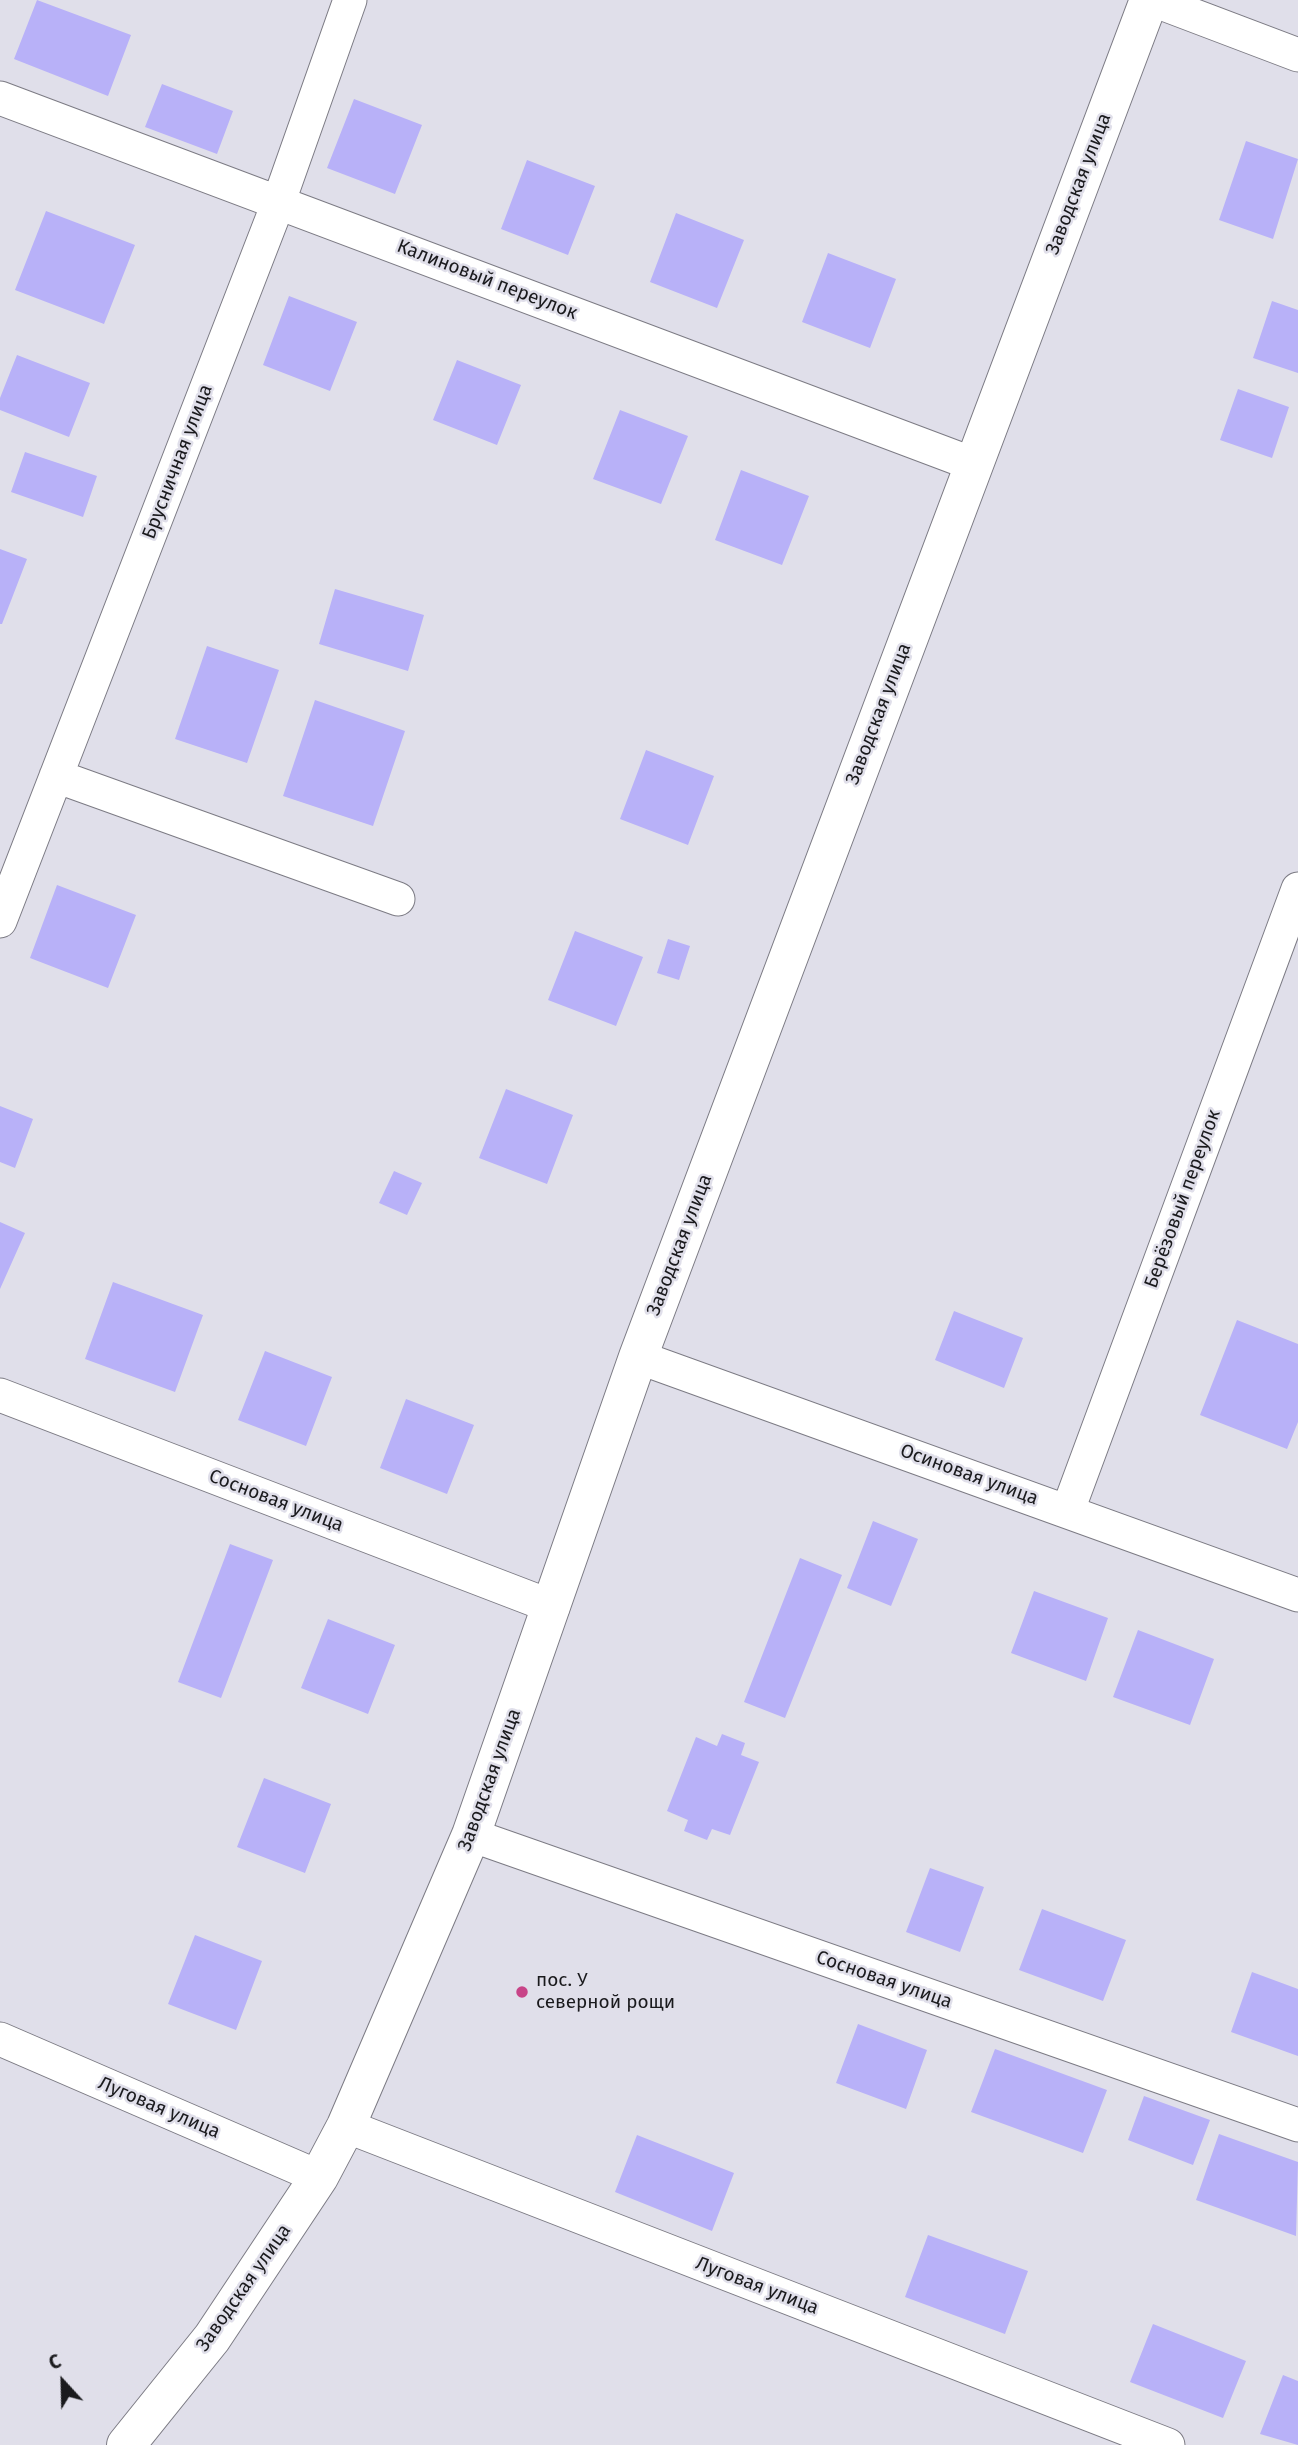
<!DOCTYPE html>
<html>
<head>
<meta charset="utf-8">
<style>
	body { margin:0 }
	#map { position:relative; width:1298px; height:2445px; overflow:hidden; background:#e0dfea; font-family:"Fira Sans",sans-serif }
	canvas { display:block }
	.north { position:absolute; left:28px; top:2347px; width:70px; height:70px; -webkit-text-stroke:5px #e0dfea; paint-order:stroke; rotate:338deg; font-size:19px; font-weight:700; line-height:28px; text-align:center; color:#1a1a1d }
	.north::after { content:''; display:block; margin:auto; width:24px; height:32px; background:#1a1a1d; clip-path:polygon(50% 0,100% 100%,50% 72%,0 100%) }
</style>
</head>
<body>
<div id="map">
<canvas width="1298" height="2445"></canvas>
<div class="north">С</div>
</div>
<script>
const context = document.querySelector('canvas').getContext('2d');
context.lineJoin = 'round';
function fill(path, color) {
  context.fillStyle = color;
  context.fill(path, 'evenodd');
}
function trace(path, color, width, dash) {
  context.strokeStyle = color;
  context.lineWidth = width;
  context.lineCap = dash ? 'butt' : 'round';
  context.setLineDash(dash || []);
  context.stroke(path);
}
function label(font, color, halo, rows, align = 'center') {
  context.font = font + ' "Fira Sans",sans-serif';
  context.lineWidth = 5;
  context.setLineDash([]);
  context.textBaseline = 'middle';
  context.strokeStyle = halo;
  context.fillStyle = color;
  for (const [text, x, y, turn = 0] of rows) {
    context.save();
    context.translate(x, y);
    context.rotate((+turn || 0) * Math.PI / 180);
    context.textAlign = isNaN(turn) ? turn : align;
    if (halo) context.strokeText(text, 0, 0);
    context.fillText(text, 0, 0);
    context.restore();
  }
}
fill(new Path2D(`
	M37 0 131 35 108 96 14 59Z
	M162 84 233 111 217 154 145 127Z
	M354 99 422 125 395 194 327 168Z
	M1246 141 1298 159 1273 239 1219 220Z
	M527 160 595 186 568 255 501 229Z
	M46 211 135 245 104 324 15 290Z
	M676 213 744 240 717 308 650 282Z
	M828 253 896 279 870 348 802 322Z
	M289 296 357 322 330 391 263 365Z
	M1272 301 1298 310V373L1253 358Z
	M17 355 90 383 69 437 0 410V398Z
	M457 360 521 385 497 445 433 420Z
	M1238 389 1289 407 1272 458 1220 440Z
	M620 410 688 436 661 504 593 479Z
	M25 452 97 476 83 517 11 492Z
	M741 470 809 496 782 565 715 540Z
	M0 549 27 559 2 624H0Z
	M335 589 424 615 408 671 319 644Z
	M207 646 279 670 247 763 175 739Z
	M315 700 405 731 373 826 283 796Z
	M646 750 714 776 688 845 620 819Z
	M57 885 136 915 108 988 30 958Z
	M575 931 643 957 616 1026 548 1000Z
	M668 939 690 946 679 980 657 973Z
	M506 1089 573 1115 547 1184 479 1158Z
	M0 1106 33 1119 15 1168 0 1162Z
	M394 1171 422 1183 407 1215 379 1203Z
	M0 1222 25 1233 0 1289Z
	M113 1282 203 1315 175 1392 85 1359Z
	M954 1311 1023 1338 1004 1388 935 1360Z
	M1237 1320 1298 1344V1422L1287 1449 1200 1415Z
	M265 1351 332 1377 306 1446 238 1420Z
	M406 1399 474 1425 447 1494 380 1468Z
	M873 1521 918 1539 891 1606 847 1588Z
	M230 1544 273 1560 221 1698 178 1682Z
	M800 1558 842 1575 785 1718 744 1702Z
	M1034 1591 1108 1618 1086 1681 1011 1653Z
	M328 1619 395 1645 368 1714 301 1688Z
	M1138 1630 1214 1659 1190 1725 1113 1697Z
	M722 1734 745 1743 741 1755 759 1762 730 1835 712 1829 707 1840 684 1831 688 1820 667 1811 696 1737 717 1746Z
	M264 1778 331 1804 305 1873 237 1847Z
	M930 1868 984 1887 960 1952 906 1932Z
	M1042 1909 1126 1940 1103 2001 1019 1970Z
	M195 1935 262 1961 236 2030 168 2004Z
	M1252 1972 1298 1989V2056L1231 2032Z
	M858 2024 927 2050 906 2109 836 2083Z
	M995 2049 1107 2090 1083 2153 971 2112Z
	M1144 2096 1210 2120 1193 2165 1128 2140Z
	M1219 2134 1298 2162 1296 2236 1196 2200Z
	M637 2135 734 2173 712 2231 615 2192Z
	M928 2235 1028 2271 1005 2334 905 2297Z
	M1153 2324 1246 2361 1223 2418 1130 2382Z
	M1283 2375 1298 2381V2445L1260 2434Z`), '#b8b1f8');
const minor = new Path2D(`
	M1153 0 1298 55
	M0 98 973 464
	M56 776 398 899
	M0 921 279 201 350 0
	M638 1357 1298 1595
	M0 1395 553 1607
	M1068 1510 1298 889
	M471 1835 1298 2125
	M0 2039 319 2177
	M346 2126 1168 2445`);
const tertiary = new Path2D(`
	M126 2445 212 2338 319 2177 346 2126 471 1835 638 1357 1149 0`);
trace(minor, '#7c7b84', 35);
trace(tertiary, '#7c7b84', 40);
trace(minor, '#fff', 33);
trace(tertiary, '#fff', 38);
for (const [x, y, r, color] of [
	[522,1992,7,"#c84488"]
]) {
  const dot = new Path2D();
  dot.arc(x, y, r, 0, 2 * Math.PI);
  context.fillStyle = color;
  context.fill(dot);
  trace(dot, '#e0dfea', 2.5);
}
label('19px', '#1a1a1d', '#e0dfea', [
	["Заводская улица",1079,184,-69],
	["Калиновый переулок",487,280,21],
	["Брусничная улица",178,462,-69],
	["Заводская улица",879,714,-69],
	["Берёзовый переулок",1183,1199,-70],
	["Заводская улица",680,1245,-69],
	["Осиновая улица",969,1475,20],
	["Сосновая улица",276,1501,21],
	["Заводская улица",490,1780,-70],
	["Сосновая улица",884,1980,19],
	["Луговая улица",159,2108,23],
	["Луговая улица",757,2286,21],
	["Заводская улица",244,2288,-55]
]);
label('19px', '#1a1a1d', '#e0dfea', [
	["пос. У",536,1981],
	["северной рощи",536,2003]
], 'left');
</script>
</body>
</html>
